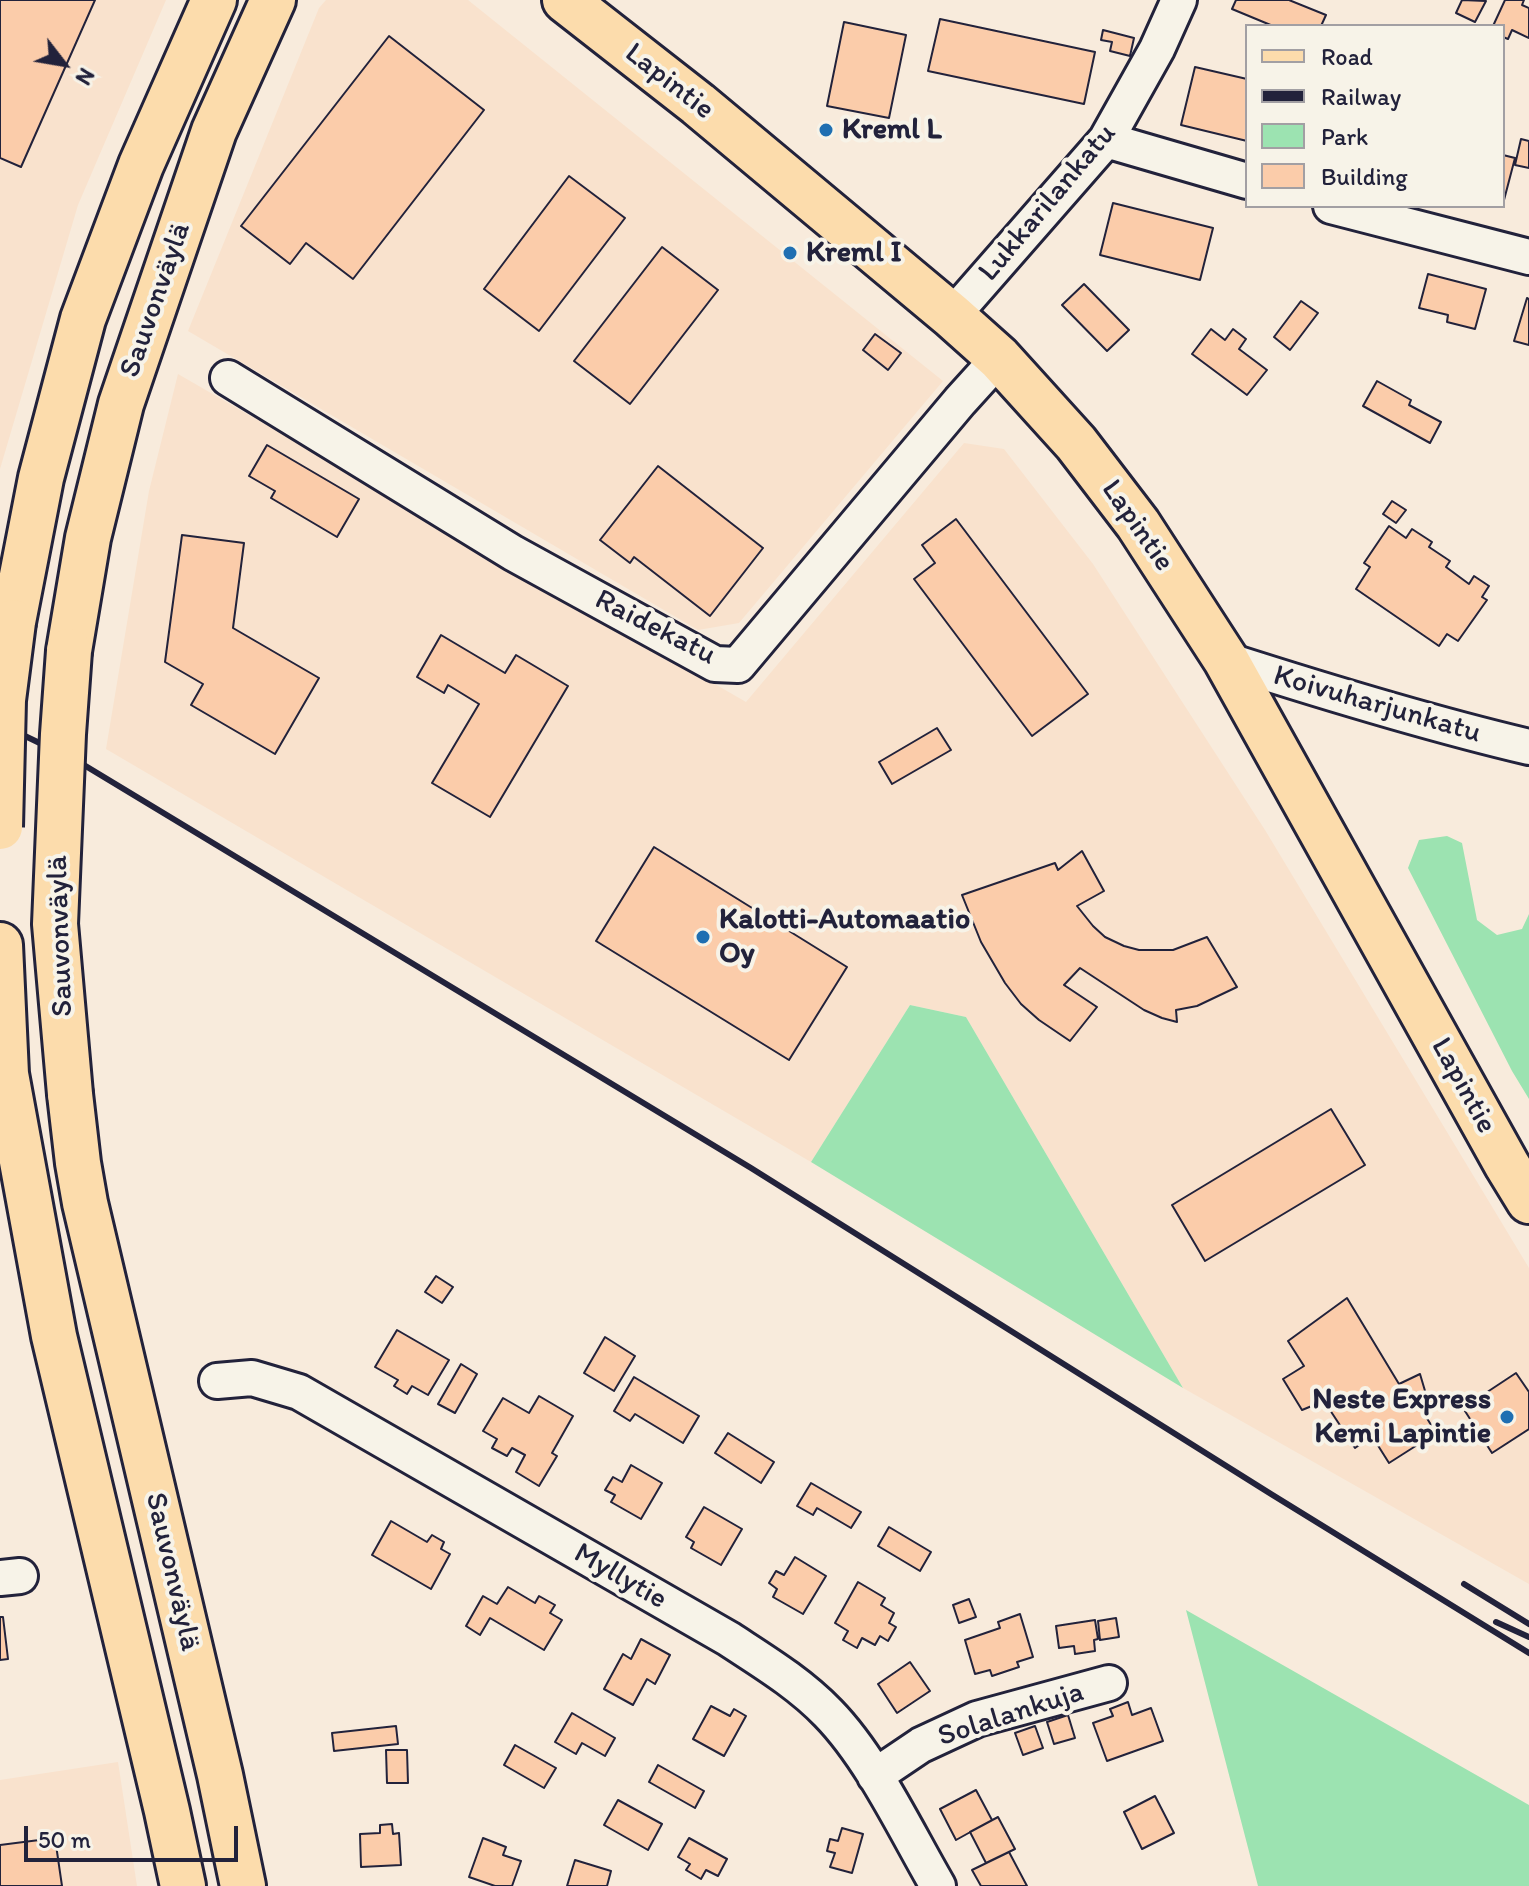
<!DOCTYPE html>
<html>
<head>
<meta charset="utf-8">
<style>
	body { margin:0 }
	#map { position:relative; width:1529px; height:1886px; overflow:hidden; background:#f8ebdc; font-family:Itim,sans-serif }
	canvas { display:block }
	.legend { position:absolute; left:1245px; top:24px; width:260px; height:184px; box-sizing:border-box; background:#f7f3e8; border:2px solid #a29fa3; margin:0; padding:10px 14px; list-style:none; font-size:24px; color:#22223b }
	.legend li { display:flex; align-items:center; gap:16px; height:40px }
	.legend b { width:40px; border:2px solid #a29fa3 }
	.north { position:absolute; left:24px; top:24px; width:80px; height:80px; -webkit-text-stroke:6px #f7f3e8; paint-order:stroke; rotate:121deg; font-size:22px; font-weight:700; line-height:32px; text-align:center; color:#22223b }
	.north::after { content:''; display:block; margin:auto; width:28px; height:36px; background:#22223b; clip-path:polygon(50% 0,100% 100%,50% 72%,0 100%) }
	.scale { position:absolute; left:24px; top:1826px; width:214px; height:36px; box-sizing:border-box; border:4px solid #22223b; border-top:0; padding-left:10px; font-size:24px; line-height:28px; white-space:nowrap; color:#22223b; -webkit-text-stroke:6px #f7f3e8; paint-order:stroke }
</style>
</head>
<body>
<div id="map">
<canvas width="1529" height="1886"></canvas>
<ul class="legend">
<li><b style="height:10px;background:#fcdcac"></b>Road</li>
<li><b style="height:10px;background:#22223b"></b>Railway</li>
<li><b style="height:22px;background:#9ce3b1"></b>Park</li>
<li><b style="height:22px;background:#fbccaa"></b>Building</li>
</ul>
<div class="north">N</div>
<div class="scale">50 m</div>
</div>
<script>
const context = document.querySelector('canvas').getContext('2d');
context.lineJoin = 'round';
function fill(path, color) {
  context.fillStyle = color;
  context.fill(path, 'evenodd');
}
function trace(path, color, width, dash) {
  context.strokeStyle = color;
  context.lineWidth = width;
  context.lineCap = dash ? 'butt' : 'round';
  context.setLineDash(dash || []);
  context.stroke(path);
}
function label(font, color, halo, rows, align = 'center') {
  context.font = font + ' Itim,sans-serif';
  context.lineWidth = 8;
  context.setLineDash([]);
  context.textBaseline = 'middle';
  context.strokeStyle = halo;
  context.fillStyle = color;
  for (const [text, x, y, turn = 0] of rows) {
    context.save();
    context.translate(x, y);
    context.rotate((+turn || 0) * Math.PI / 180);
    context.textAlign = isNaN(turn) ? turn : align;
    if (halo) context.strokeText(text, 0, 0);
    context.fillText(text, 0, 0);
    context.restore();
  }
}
fill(new Path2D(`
	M0 0H166L78 205 0 469Z
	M326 0H468L943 381 739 623 698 630 188 331 319 8Z
	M178 374 746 702 964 443 1004 449 1093 564 1265 830 1529 1268V1584L1183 1388 966 1017 910 1005 811 1162 106 749 149 491Z
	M118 1762 137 1886H0V1780Z`), '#f9e2cd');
fill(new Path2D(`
	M1447 836 1462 843 1477 920 1497 935 1522 929 1529 914V1099L1512 1071 1408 868 1419 840Z
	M910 1005 966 1017 1183 1388 811 1162Z
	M1186 1610 1529 1805V1886H1258Z`), '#9ce3b1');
const building = new Path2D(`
	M0 0H95L21 167 0 158Z
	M1236 0H1289L1326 15 1321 26H1273L1232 9Z
	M1462 0 1486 1 1475 22 1456 13Z
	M1505 0H1524L1522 5 1529 8V38L1512 30 1508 39 1503 37V26H1493Z
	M940 19 1095 52 1084 104 928 71Z
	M844 22 906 35 889 118 827 106Z
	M1103 30 1134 38 1130 56 1110 51 1112 42 1101 40Z
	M389 36 484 110 353 279 306 243 290 264 241 226Z
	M1195 67 1247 79V141L1181 125Z
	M1521 139 1529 141V168L1515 165Z
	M1503 155 1515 158 1504 200H1503Z
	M569 176 625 218 539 331 484 289Z
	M1113 203 1213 228 1200 280 1100 255Z
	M662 247 718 290 630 404 574 361Z
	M1428 274 1486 289 1475 329 1447 322 1448 315 1419 308Z
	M1084 284 1129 330 1107 351 1062 305Z
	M1527 298 1529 299V345L1514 341Z
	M1301 301 1318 313 1290 350 1274 337Z
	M1211 329 1225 340 1233 329 1246 339 1239 349 1267 370 1247 395 1192 354Z
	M875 334 901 353 888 370 863 350Z
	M1377 381 1411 400 1409 405 1441 422 1430 443 1363 406Z
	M267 445 359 499 337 537 271 498 275 491 249 476Z
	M658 466 763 548 710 616 634 557 630 563 600 540Z
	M1392 501 1406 510 1396 523 1383 514Z
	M956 519 1088 694 1032 736 914 579 935 563 922 545Z
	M1389 526 1406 538 1412 529 1432 542 1429 547 1450 561 1446 567 1469 584 1474 576 1489 586 1482 597 1487 600 1458 641 1447 634 1439 646 1356 589 1370 567 1364 563Z
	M182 535 244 543 233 628 319 678 275 754 191 705 203 684 165 662Z
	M441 635 505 673 516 655 568 686 490 817 432 783 479 704 448 685 444 693 417 677Z
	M937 728 951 750 892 784 879 762Z
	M654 847 847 967 789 1060 596 941Z
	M1082 851 1104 891 1077 906 1093 926 1105 937 1124 946 1139 950H1173L1207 937 1237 987 1197 1006 1176 1010 1177 1022 1162 1018 1144 1010 1080 968 1064 985 1097 1007 1070 1041 1039 1020 1021 1004 1005 983 981 942 962 895 1055 863 1058 870Z
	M1331 1109 1365 1165 1205 1261 1172 1205Z
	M436 1276 453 1287 442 1303 425 1292Z
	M1347 1298 1399 1384 1420 1374 1428 1401 1420 1407 1436 1433 1389 1463 1372 1436 1355 1448 1324 1401 1302 1410 1283 1379 1304 1366 1288 1341Z
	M397 1330 449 1360 428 1395 412 1386 407 1394 394 1386 398 1380 375 1367Z
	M605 1337 635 1356 614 1391 584 1373Z
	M461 1364 477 1374 455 1413 438 1404Z
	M1516 1373 1529 1392V1429L1492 1453 1463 1408Z
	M634 1377 699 1416 683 1443 635 1414 630 1421 614 1411Z
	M539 1396 573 1416 552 1453 557 1456 539 1486 516 1472 525 1455 512 1448 507 1456 492 1448 497 1439 483 1431 503 1398 529 1413Z
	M728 1433 774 1462 761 1483 715 1453Z
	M631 1465 662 1483 641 1519 611 1502 615 1495 605 1490 613 1477 622 1482Z
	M811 1483 861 1512 851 1528 817 1508 813 1515 797 1506Z
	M704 1507 742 1529 721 1565 691 1548 694 1542 686 1537Z
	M391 1521 427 1542 432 1535 444 1542 441 1549 450 1554 431 1589 372 1555Z
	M889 1527 931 1552 920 1571 878 1546Z
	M795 1557 826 1576 803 1614 773 1597 777 1589 769 1583 776 1571 784 1575Z
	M858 1582 885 1598 881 1605 894 1613 889 1623 896 1627 888 1641 880 1636 875 1645 862 1638 857 1648 843 1640 848 1631 835 1623Z
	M508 1587 535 1603 539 1596 555 1605 550 1613 562 1620 544 1650 490 1618 480 1635 466 1626 483 1596 497 1604Z
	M969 1599 976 1617 959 1623 953 1605Z
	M1020 1614 1033 1657 1017 1662 1019 1667 992 1676 990 1670 975 1674 965 1640 1000 1628 998 1622Z
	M0 1617H3L8 1659 0 1660Z
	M1116 1618 1119 1637 1100 1640 1098 1621Z
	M1095 1620 1098 1639 1094 1640 1095 1651 1075 1654 1074 1646 1059 1648 1056 1626Z
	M641 1639 670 1655 655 1684 647 1679 633 1705 604 1689 623 1654 631 1659Z
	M910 1662 930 1691 897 1713 878 1684Z
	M1128 1702 1132 1715 1151 1708 1163 1741 1107 1761 1093 1723 1113 1716 1110 1709Z
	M711 1706 730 1716 734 1709 746 1716 724 1756 693 1739Z
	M572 1713 615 1738 605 1756 582 1743 576 1754 555 1742Z
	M1068 1715 1075 1738 1054 1744 1047 1722Z
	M396 1726 398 1744 334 1751 332 1733Z
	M1035 1726 1043 1748 1023 1755 1015 1733Z
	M515 1745 556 1768 544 1788 504 1765Z
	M386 1750H407L408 1783H387Z
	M658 1765 704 1791 695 1808 649 1782Z
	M976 1790 992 1820 956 1840 940 1809Z
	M1155 1796 1174 1833 1142 1849 1124 1812Z
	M618 1800 662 1824 648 1850 604 1825Z
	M998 1817 1015 1849 986 1863 970 1832Z
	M392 1824 393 1834 399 1833 401 1865 361 1867 360 1834 380 1833V1825Z
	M842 1828 863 1834 852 1873 830 1867 835 1853 827 1851 830 1839 838 1841Z
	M55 1838 62 1886H0V1845Z
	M483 1838 506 1847 503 1855 521 1861 512 1886H495L469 1877Z
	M689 1838 727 1859 718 1876 706 1870 701 1879 686 1870 690 1864 678 1857Z
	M1009 1852 1027 1886H981L972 1870Z
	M575 1860 611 1871 607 1886H567Z`);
fill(building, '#fbccaa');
trace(building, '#22223b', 2);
const minor = new Path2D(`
	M1106 140 1247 181
	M1331 206 1529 257
	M952 316 1106 140 1157 49 1179 0
	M228 378 513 553 715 664 738 665 960 401 999 358
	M1226 660C1326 692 1427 723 1529 747
	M217 1381 252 1378 299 1392 729 1639C764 1662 799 1683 828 1713 872 1758 906 1831 938 1886
	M0 1578 20 1576
	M875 1776 921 1745 977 1719 1109 1683`);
const major = new Path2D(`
	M565 0 698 104 952 316 999 358 1076 443 1138 524 1226 660 1507 1165 1529 1201
	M13 622 41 478 83 319 141 165 214 0
	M69 651 88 538 121 404 214 131 273 0
	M0 945 6 1074 54 1336 167 1811 183 1886
	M70 1094 78 1163 85 1203 220 1775 243 1886`);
trace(minor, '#22223b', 40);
trace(major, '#22223b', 50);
trace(minor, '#f7f3e8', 34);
trace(major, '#fcdcac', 44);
trace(new Path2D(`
	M0 724 79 762 751 1168 1271 1494 1529 1653
	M1464 1584 1529 1624
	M1496 1622 1529 1637`), '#22223b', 6);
const majorBridge = new Path2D(`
	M69 651 63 734 55 924 70 1094
	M0 827 3 700 13 622`);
trace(majorBridge, '#22223b', 50, []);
trace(majorBridge, '#fcdcac', 44);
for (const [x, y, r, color] of [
	[826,130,8,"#1f6fb2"],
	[790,253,8,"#1f6fb2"],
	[703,937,8,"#1f6fb2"],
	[1507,1417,8,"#1f6fb2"]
]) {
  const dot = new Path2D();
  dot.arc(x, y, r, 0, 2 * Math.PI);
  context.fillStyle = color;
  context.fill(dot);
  trace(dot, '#f7f3e8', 3);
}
label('30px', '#22223b', '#f7f3e8', [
	["Lapintie",669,82,38],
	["Lukkarilankatu",1048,203,-50],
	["Sauvonväylä",156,300,-71],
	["Lapintie",1137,526,55],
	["Raidekatu",655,628,27],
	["Koivuharjunkatu",1377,705,16],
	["Sauvonväylä",61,936,-92],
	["Lapintie",1463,1086,61],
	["Sauvonväylä",172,1572,77],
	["Myllytie",620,1577,30],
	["Solalankuja",1011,1715,-18]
]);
label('bold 30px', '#22223b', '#f7f3e8', [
	["Kreml L",842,130],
	["Kreml I",806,253],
	["Kalotti-Automaatio",719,920],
	["Oy",719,954],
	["Neste Express",1491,1400,"right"],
	["Kemi Lapintie",1491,1434,"right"]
], 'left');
</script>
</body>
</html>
